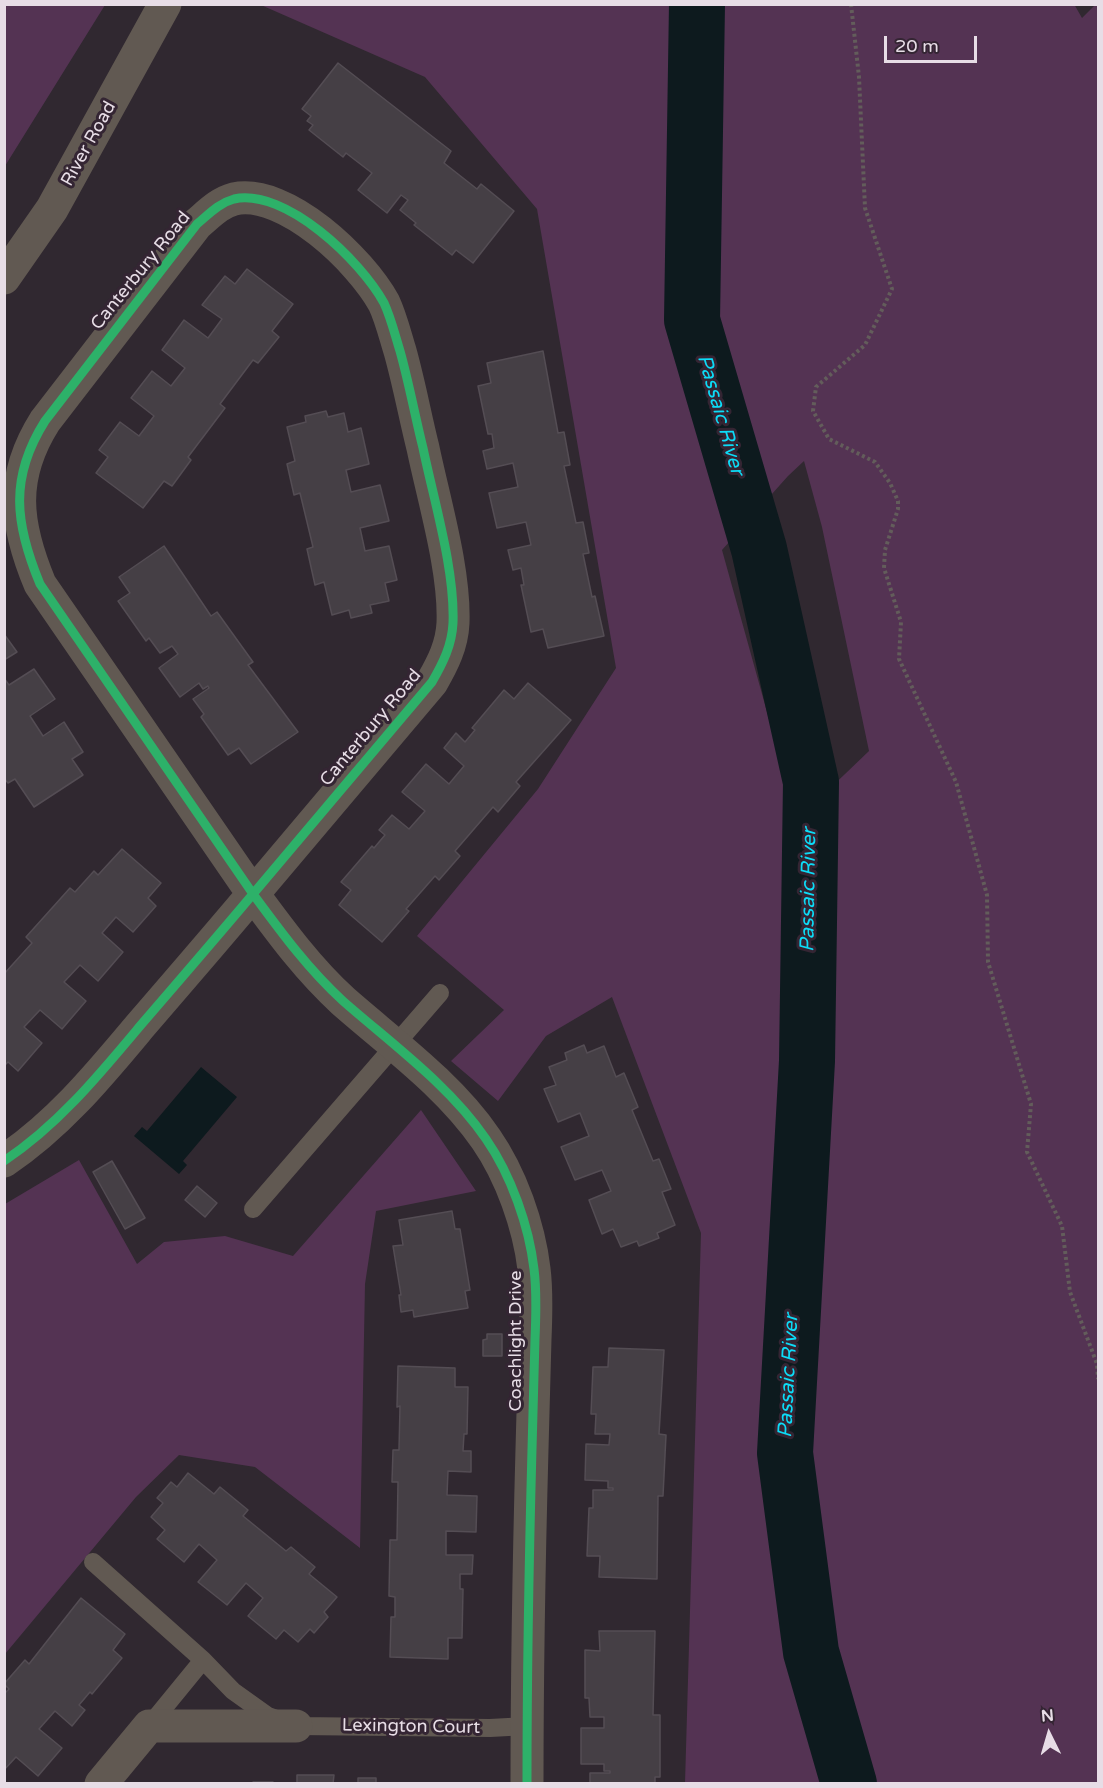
<!DOCTYPE html>
<html>
<head>
<meta charset="utf-8">
<style>
	body { margin:0 }
	#map { position:relative; width:1103px; height:1788px; overflow:hidden; background:#302830; font-family:"Varela Round",sans-serif }
	canvas { display:block }
	.frame { position:absolute; inset:0; border:6px solid #e7dde6; pointer-events:none }
	.north { position:absolute; left:1019px; top:1704px; width:60px; height:60px; -webkit-text-stroke:4px #342533; paint-order:stroke; rotate:355deg; font-size:16px; font-weight:700; line-height:24px; text-align:center; color:#e7dde6 }
	.north::after { content:''; display:block; margin:auto; width:21px; height:27px; background:#e7dde6; clip-path:polygon(50% 0,100% 100%,50% 72%,0 100%) }
	.scale { position:absolute; left:884px; top:36px; width:93px; height:27px; box-sizing:border-box; border:3px solid #e7dde6; border-top:0; padding-left:8px; font-size:18px; line-height:21px; white-space:nowrap; color:#e7dde6; -webkit-text-stroke:4px #342533; paint-order:stroke }
</style>
</head>
<body>
<div id="map">
<canvas width="1103" height="1788"></canvas>
<div class="frame"></div>
<div class="north">N</div>
<div class="scale">20 m</div>
</div>
<script>
const context = document.querySelector('canvas').getContext('2d');
context.lineJoin = 'round';
function fill(path, color) {
  context.fillStyle = color;
  context.fill(path, 'evenodd');
}
function trace(path, color, width, dash) {
  context.strokeStyle = color;
  context.lineWidth = width;
  context.lineCap = dash ? 'butt' : 'round';
  context.setLineDash(dash || []);
  context.stroke(path);
}
function label(font, color, halo, rows, align = 'center') {
  context.font = font + ' "Varela Round",sans-serif';
  context.lineWidth = 6;
  context.setLineDash([]);
  context.textBaseline = 'middle';
  context.strokeStyle = halo;
  context.fillStyle = color;
  for (const [text, x, y, turn = 0] of rows) {
    context.save();
    context.translate(x, y);
    context.rotate((+turn || 0) * Math.PI / 180);
    context.textAlign = isNaN(turn) ? turn : align;
    if (halo) context.strokeText(text, 0, 0);
    context.fillText(text, 0, 0);
    context.restore();
  }
}
fill(new Path2D(`
	M5 4 105 5 5 166 4 5Z
	M1074 4 1082 18 1095 5H1098V1783H685L701 1233 612 997 546 1036 498 1101 451 1061 504 1010 417 936 538 789 616 668 537 209 425 77 261 5ZM804 461 822 527 869 751 797 820 722 550 788 476Z
	M421 1110 476 1191 376 1211 365 1284 360 1548 255 1467 179 1455 136 1497 5 1654V1204L79 1160 137 1264 164 1242 225 1236 293 1256Z`), '#543353');
fill(new Path2D(`
	M201 1067 237 1097 183 1161 187 1165 179 1174 134 1136 142 1127 147 1131Z`), '#0d1a1e');
trace(new Path2D(`
	M697 4 692 320 759 549 811 782 807 1061 785 1453 811 1652 849 1784`), '#0d1a1e', 56);
const building = new Path2D(`
	M338 63 451 151 444 163 477 189 481 184 514 211 473 263 456 250 452 255 414 225 416 223 400 210 408 200 401 195 387 213 358 190 372 173 346 153 343 157 309 130 313 125 307 121 311 116 302 109Z
	M247 269 293 304 272 331 279 337 258 363 253 360 220 404 225 408 188 457 191 460 172 486 164 481 143 508 96 473 108 457 99 450 120 422 139 436 154 416 131 398 152 371 171 386 185 368 162 350 184 320 208 338 222 319 202 305 225 276 235 284Z
	M543 351 558 433 564 432 570 465 564 466 576 523 583 522 589 553 583 554 592 597 595 596 604 636 548 648 543 629 531 632 521 585H524L521 568 513 570 508 550 531 545 526 522 497 528 489 493 518 487 513 463 487 469 483 451 494 448 492 434H488L478 386 491 383 487 363Z
	M326 411 328 417 344 413 348 432 361 428 369 464 346 470 351 492 380 485 389 521 360 528 365 551 389 546 397 580 385 583 389 601 370 605 372 613 351 618 349 610 332 615 324 582 315 585 307 549 313 547 300 493 294 495 287 464 295 461 287 427 306 422 305 416Z
	M164 546 211 616 217 612 253 662 248 665 298 732 251 764 239 748 228 755 201 717 204 714 193 699 209 688 208 686 203 689 199 683 180 697 159 668 178 654 172 646 160 653 149 638 146 641 118 601 130 593 119 577Z
	M4 634 17 652 4 660Z
	M34 669 55 699 30 716 43 736 64 722 83 752 72 759 83 775 34 807 15 779 8 783 4 778V678L9 685Z
	M528 683 571 720 516 782 520 786 498 812 493 807 455 851 460 856 439 880 435 876 406 909 409 911 382 942 339 905 351 890 341 882 372 846 374 848 385 835 379 830 392 815 409 829 425 811 402 792 426 764 449 784 464 766 444 748 456 733 465 742 475 730 472 728 504 690 514 699Z
	M122 849 161 883 148 898 156 906 133 932 116 917 102 933 123 952 98 981 80 965 64 982 86 1001 62 1029 40 1010 24 1027 42 1043 18 1071 8 1062 4 1066V974L32 943 26 937 70 888 75 892 94 871 98 875Z
	M584 1045 587 1053 604 1046 616 1077 624 1073 638 1107 632 1110 653 1161 659 1159 671 1189 662 1192 675 1225 657 1233 659 1238 639 1246 637 1241 621 1247 613 1229 602 1234 589 1200 611 1191 602 1170 575 1180 561 1147 589 1136 580 1113 558 1122 544 1089 556 1085 549 1067 567 1060 565 1053Z
	M112 1161 145 1218 125 1229 93 1172Z
	M197 1186 217 1203 205 1217 185 1200Z
	M452 1211 455 1229H460L470 1290 465 1291 468 1308 414 1317 413 1310 401 1312 399 1295H401L393 1246 403 1245 399 1220Z
	M487 1334H502V1356H483V1340L487 1339Z
	M609 1348 664 1350 659 1434 666 1435 663 1496H658L657 1579 599 1577 600 1556H587L589 1508H593V1490H613V1488H608V1481L585 1480 586 1444 609 1445 610 1434H595L596 1414H591L593 1367H608Z
	M398 1366 455 1368V1387H468L467 1434H464L463 1451H471V1472L448 1471 447 1495 477 1496 476 1532 446 1531V1555H473L472 1574H460V1589H463L462 1638H448V1659L390 1657 391 1617H395V1597L389 1596 390 1540H397L398 1482H392L393 1450H399L400 1406 397 1407Z
	M188 1473 214 1494 220 1487 248 1510 243 1516 286 1551 291 1547 315 1567 309 1574 337 1597 324 1612 328 1617 314 1633 310 1629 298 1642 284 1630 276 1639 248 1616 263 1598 246 1583 227 1605 198 1582 217 1560 199 1544 184 1562 157 1539 165 1530 151 1517 163 1503 157 1498 171 1482 177 1487Z
	M81 1598 125 1634 113 1650 122 1658 92 1694 90 1692 79 1705 85 1710 72 1726 55 1711 39 1729 62 1748 38 1776 16 1757 4 1770V1694L9 1689 4 1684 25 1660 29 1664Z
	M599 1631H655L653 1715H660V1777H655V1784H590V1773H610V1771H604V1764H581V1728H604V1717H590L589 1698H585V1650L600 1651Z
	M297 1775H334L333 1784H297Z
	M358 1778H376V1784H358Z
	M253 1782H273V1784H253Z`);
fill(building, '#453f45');
trace(building, '#544d54', 1.5);
trace(new Path2D(`
	M851 4 859 77 865 208 892 289 865 345 816 387 813 411 829 439 875 462 890 483 898 501V509L885 550 884 568 901 622 899 659 956 782 987 895 988 962 1031 1104 1027 1152 1062 1226 1070 1292 1097 1364 1098 1379`), '#635d5b', 4, [3, 3]);
trace(new Path2D(`
	M253 1209 440 993
	M93 1562 203 1660 233 1691 268 1716 296 1726 490 1728 527 1726
	M149 1726 203 1660`), '#615952', 18);
trace(new Path2D(`
	M4 278 52 209 165 4
	M4 1161C58 1125 99 1075 140 1026 178 982 216 938 253 894L432 682C443 663 452 645 453 623 455 570 434 501 423 448 415 416 409 383 400 351 395 335 391 318 384 303 361 261 286 188 234 199 219 203 209 214 197 224L45 421C9 478 15 524 40 584L253 894C281 932 308 969 343 1001 392 1044 449 1085 486 1139 511 1175 529 1226 534 1269 537 1292 536 1316 535 1339 534 1376 533 1412 532 1449 529 1560 527 1672 527 1784
	M101 1784 149 1726H296`), '#615952', 33);
trace(new Path2D(`
	M4 1161C58 1125 99 1075 140 1026 178 982 216 938 253 894L432 682C443 663 452 645 453 623 455 570 434 501 423 448 415 416 409 383 400 351 395 335 391 318 384 303 361 261 286 188 234 199 219 203 209 214 197 224L45 421C9 478 15 524 40 584L253 894C281 932 308 969 343 1001 392 1044 449 1085 486 1139 511 1175 529 1226 534 1269 537 1292 536 1316 535 1339 534 1376 533 1412 532 1449 529 1560 527 1672 527 1784`), '#2db169', 9);
label('18px', '#e7dde6', '#342533', [
	["River Road",89,144,-61],
	["Canterbury Road",141,271,-51],
	["Canterbury Road",371,728,-50],
	["Coachlight Drive",516,1341,-90],
	["Lexington Court",411,1727,1]
]);
label('italic 20px', '#0cdcf7', '#342533', [
	["Passaic River",720,415,74],
	["Passaic River",809,890,-89],
	["Passaic River",789,1376,-87]
]);
</script>
</body>
</html>
